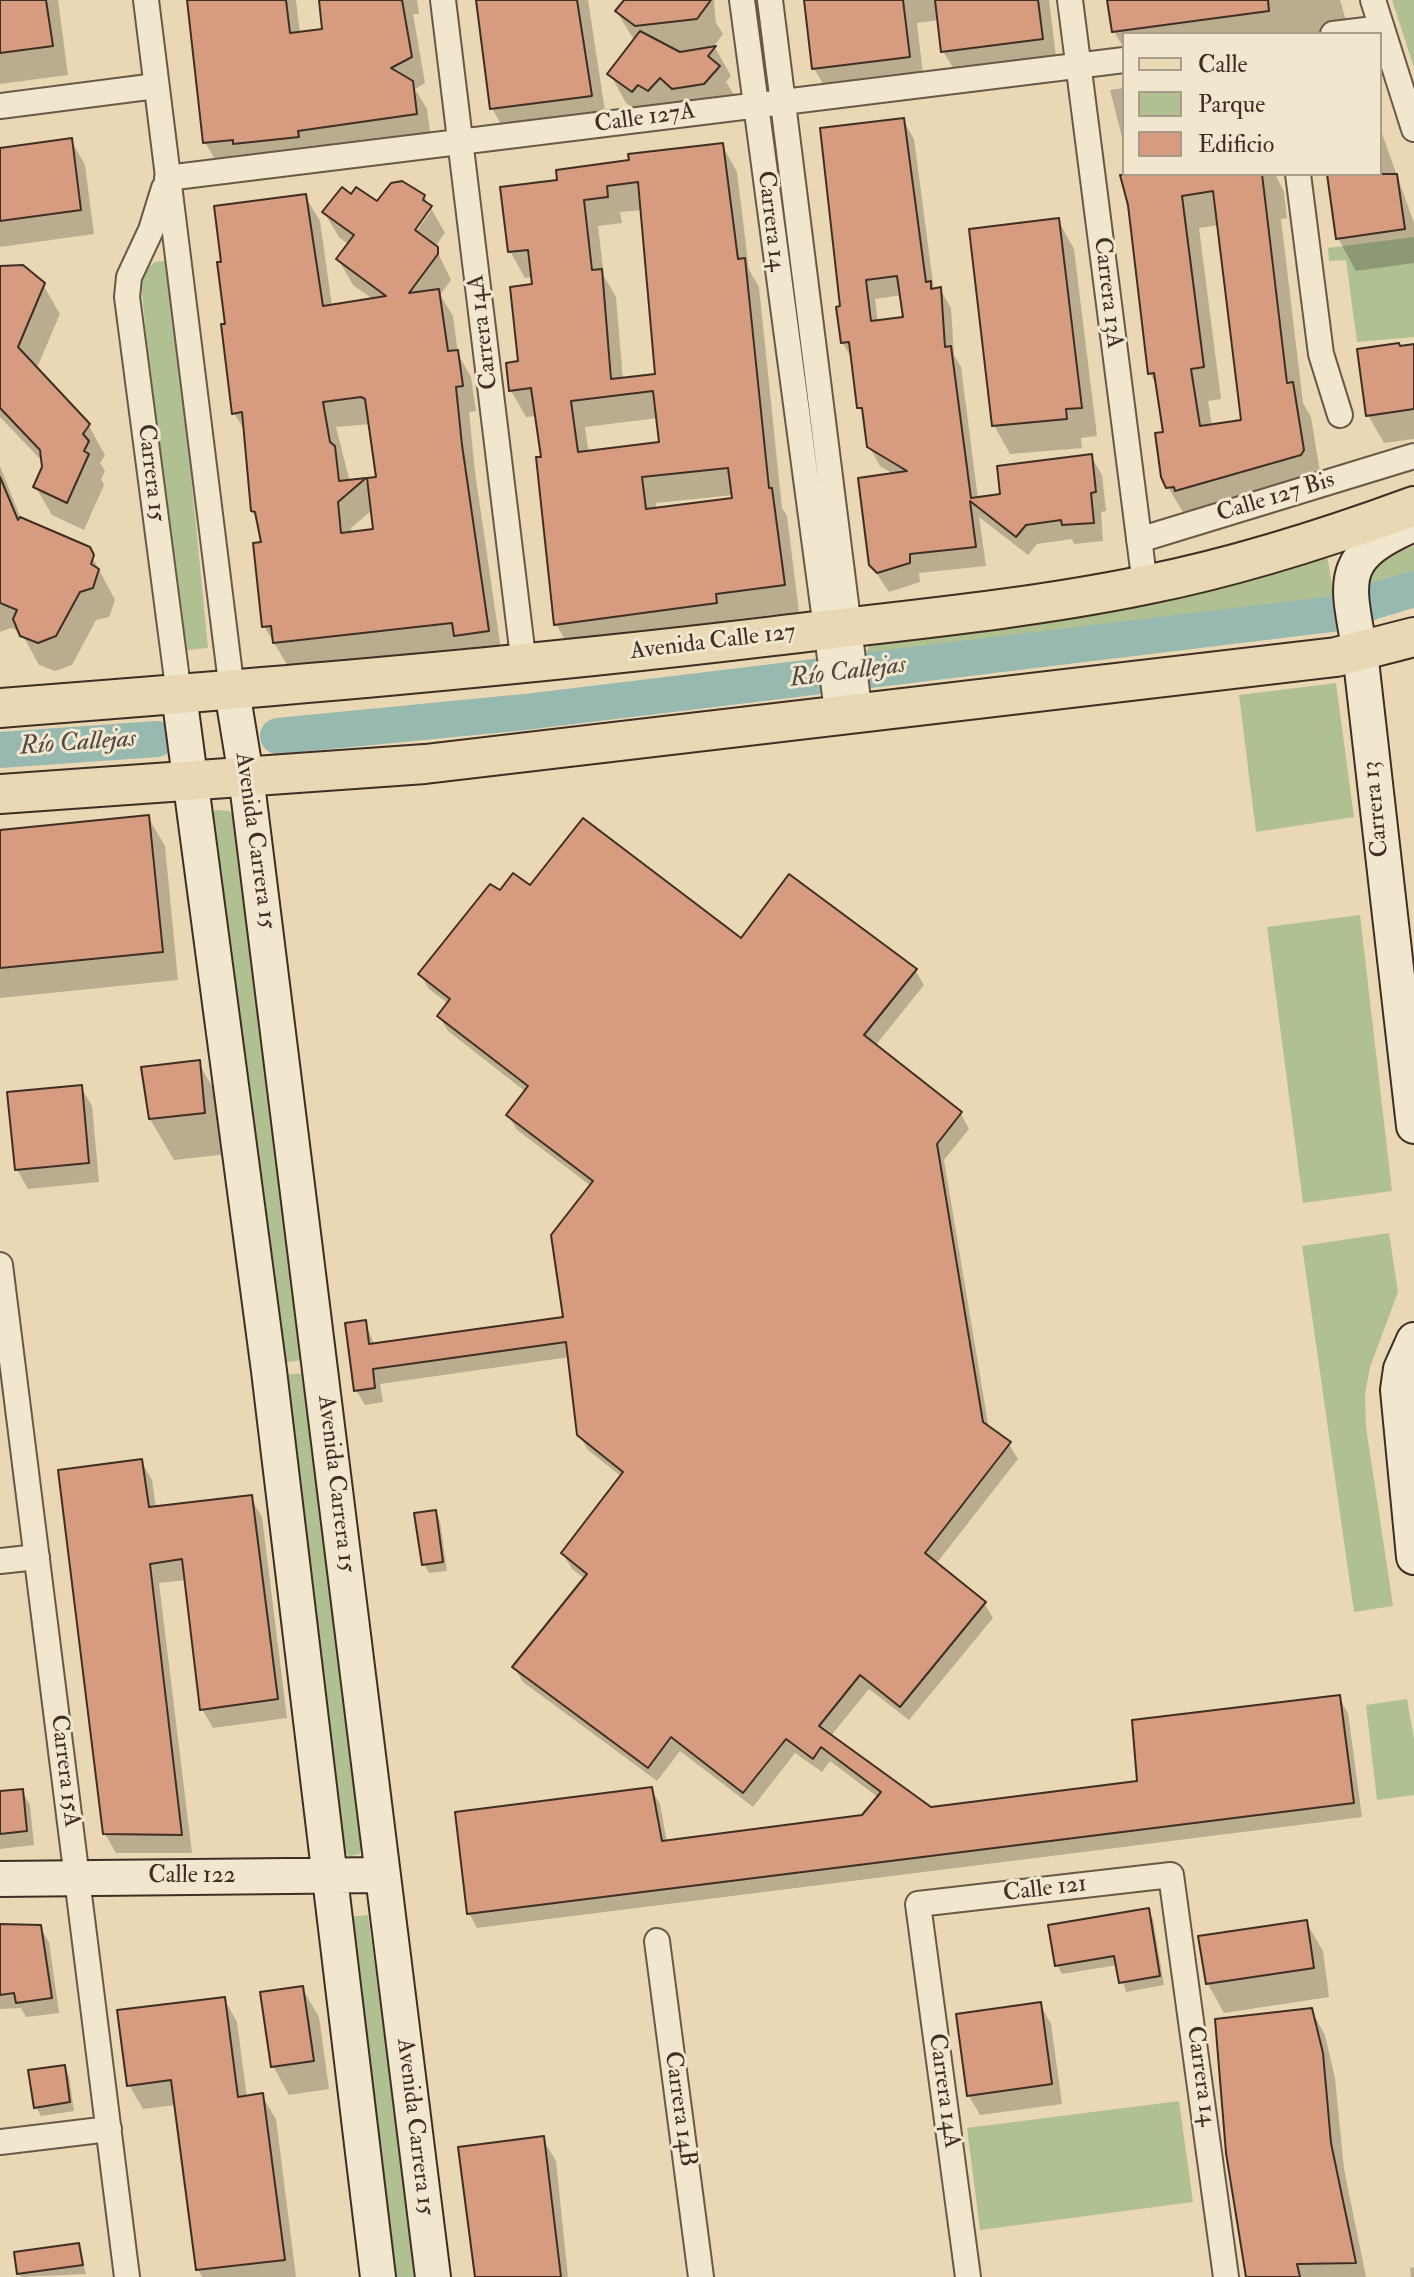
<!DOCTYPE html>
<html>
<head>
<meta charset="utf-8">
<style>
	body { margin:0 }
	#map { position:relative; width:1414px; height:2277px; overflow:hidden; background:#e9d8b3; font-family:"IM FELL Double Pica",serif }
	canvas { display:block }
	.legend { position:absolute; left:1122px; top:32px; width:260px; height:144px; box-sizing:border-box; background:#f1e6ce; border:2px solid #aa9c8a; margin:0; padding:10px 14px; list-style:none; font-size:24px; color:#3f2e24 }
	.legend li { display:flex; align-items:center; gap:16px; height:40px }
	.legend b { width:40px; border:2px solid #aa9c8a }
</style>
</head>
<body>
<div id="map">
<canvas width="1414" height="2277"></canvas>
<ul class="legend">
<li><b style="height:10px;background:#e9d8b3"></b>Calle</li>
<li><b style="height:22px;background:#b1c091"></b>Parque</li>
<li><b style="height:22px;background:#d79c7f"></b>Edificio</li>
</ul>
</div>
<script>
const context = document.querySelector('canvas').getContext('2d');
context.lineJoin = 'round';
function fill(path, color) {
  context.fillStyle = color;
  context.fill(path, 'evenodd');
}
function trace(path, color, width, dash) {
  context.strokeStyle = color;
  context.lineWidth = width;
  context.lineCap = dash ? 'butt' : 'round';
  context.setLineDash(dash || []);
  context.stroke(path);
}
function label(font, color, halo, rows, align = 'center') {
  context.font = font + ' "IM FELL Double Pica",serif';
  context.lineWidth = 6;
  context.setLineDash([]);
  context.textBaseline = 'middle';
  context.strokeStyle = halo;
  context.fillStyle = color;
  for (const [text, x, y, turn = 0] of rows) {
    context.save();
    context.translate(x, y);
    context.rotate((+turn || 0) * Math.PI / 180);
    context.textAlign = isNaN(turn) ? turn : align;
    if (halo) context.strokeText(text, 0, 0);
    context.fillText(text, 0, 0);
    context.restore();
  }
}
fill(new Path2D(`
	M1392 0H1414V68Z
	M1414 237V337L1357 342 1346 260 1329 261 1328 248Z
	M170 260 208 648 178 651 140 274 155 262Z
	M1414 546V579L1365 592 1373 561Z
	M1326 550 1334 596 865 654 871 642Z
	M1336 683 1354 817 1256 832 1239 695Z
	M215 810 230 811 234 817 304 1360 279 1363 211 817Z
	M1360 915 1392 1191 1303 1203 1267 927Z
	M1389 1233 1398 1292 1370 1367 1365 1394 1366 1427 1393 1606 1354 1612 1302 1246Z
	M307 1373 365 1845 359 1854 349 1856 340 1845 281 1375Z
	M1407 1699 1414 1739V1795L1377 1800 1366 1705Z
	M368 1915 417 2277H389L349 1917Z
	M1179 2101 1193 2202 980 2230 967 2128Z`), '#b1c091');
fill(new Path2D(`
	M0 0H58L68 75 0 84Z
	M187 0H296L300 34 325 30 321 0H417L419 14H413L425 83 415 89 427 109 431 139 220 168 205 142Z
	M477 0H588L607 124 508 137 492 108Z
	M625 0H714L716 23 723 34 714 46 731 76 726 82 735 96 721 113 649 119 626 103 610 74 634 40 617 12Z
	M805 0H1049L1057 65 959 78 943 51 939 20 917 23 924 83 829 95 814 68Z
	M1109 0H1340L1350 34H1124V49L1114 31Z
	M1124 88V145L1110 90Z
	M903 120 914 139 934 290 940 289 951 308 954 355 961 367 978 499 1002 496 1091 456 1102 475 1106 511 1101 512 1103 541 1074 544 1072 539 1037 544 1028 555 979 517 986 566 919 573 920 582 889 592 871 565 895 475 880 466 869 446 853 361 843 343 842 308ZM902 295 905 318 878 322 875 299Z
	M1380 128 1414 223V263L1356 271 1338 238 1329 174H1380Z
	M71 140 85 165 94 234 0 247V149Z
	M722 145 737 172 749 270 759 287 782 508 787 516 799 612 730 620 731 629 571 651 556 624 537 416 526 417 511 391 534 286 533 277 525 278 510 251 559 182ZM643 210 650 271H645L657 376 623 380 616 297 604 276 598 226 622 223 620 212ZM658 418 661 444 589 453 585 427ZM733 495 734 500 656 509V503Z
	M1128 174H1275L1284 192 1287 218 1281 219 1303 403 1311 417 1322 484 1187 519 1168 487 1165 433 1158 388 1150 373 1141 320H1146L1122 177ZM1219 225 1243 421 1212 426 1208 401 1221 399 1199 228Z
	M305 196 320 221 332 306 374 300 353 285 338 259 349 245 339 237 324 212 351 197 377 203 424 196 445 233 435 247 451 280 440 295 453 316 458 354 471 377 476 411 469 412 475 472 502 657 470 661 463 648 289 668 264 626 263 544 253 511 246 457 250 454 248 436 234 413 227 325ZM426 211H431L411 239 407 237ZM371 424 379 478 370 489 365 480 350 482 336 427ZM372 510 375 530 352 533 351 528Z
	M1058 220 1074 249 1097 436 1081 438 1082 448 1010 454 994 425Z
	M0 268 43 285 60 314 36 370 89 426 105 455 100 463 105 471 101 479 104 485 84 530 52 515 35 486 43 462 0 417Z
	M1414 345V439L1384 443 1368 415Z
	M0 466 21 519 88 549 115 600 109 617 96 620 72 665 55 671 39 665 21 632 11 628 0 632Z
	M148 817 165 846 178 980 0 998V832Z
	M530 888 742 941 915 970 924 985 875 1046 961 1114 969 1129 944 1160 989 1429 1009 1444 1018 1459 936 1564 984 1603 993 1618 909 1720 869 1689 830 1737 930 1809 1140 1783 1339 1698 1348 1713 1362 1817 477 1928 469 1913 651 1789 660 1804 667 1842 863 1817 879 1798 830 1761 822 1772 795 1753 753 1807 680 1751 657 1781 523 1682 514 1667 585 1579 572 1569 563 1554 622 1477 588 1450 579 1435 570 1357 380 1384 383 1402 365 1405 356 1390 365 1322 375 1346 565 1319 591 1186 517 1130 508 1115 526 1092 448 1031 439 1016 449 1004 429 989 420 974 500 893Z
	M198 1062 222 1103 228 1154 174 1160 150 1119Z
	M81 1087 92 1106 99 1182 28 1189 17 1170Z
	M141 1461 152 1480 156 1508 251 1498 262 1517 287 1718 213 1728 202 1709 187 1580 159 1583 192 1853H116L105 1834Z
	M435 1512 440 1521 447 1571 429 1573 424 1564Z
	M22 1791 30 1805 34 1845 0 1849V1793Z
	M1148 1910 1153 1919 1164 1985 1126 1992 1118 1965 1062 1974 1057 1965Z
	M1306 1922 1323 1951 1329 1997 1224 2013 1208 1984 1201 1938Z
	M40 1927 49 1942 59 2013 26 2017 21 2008 0 2009V1929Z
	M302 1988 319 2017 329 2089 289 2095 273 2066Z
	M224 1999 237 2022 247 2098 262 2096 276 2119 296 2277H202L198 2269 176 2105 143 2109 129 2085Z
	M1040 2004 1051 2024 1062 2104 980 2115 969 2096Z
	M1311 2010 1325 2035 1335 2078 1344 2169 1366 2277H1242L1248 2276Z
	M64 2067 69 2076 74 2111 41 2116 36 2107Z
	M543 2139 556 2161 568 2277H476Z
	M78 2245 86 2274 21 2277 19 2274 16 2254Z
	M1414 2267V2277H1411L1410 2268Z`), '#0003');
trace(new Path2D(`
	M278 736 525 712 1332 614 1414 589
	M0 750 157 739`), '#97b9af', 36);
const building = new Path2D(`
	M0 0H46L53 46 0 53Z
	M187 0H286L290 33 322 29 319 0H402L412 57 391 68 413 81 417 114 298 131 299 137 233 144V140L203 143Z
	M476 0H577L592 96 490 109Z
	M624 0H711L697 19 635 26 615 11Z
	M804 0H903L910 57 812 69Z
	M935 0H1038L1043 39 941 52Z
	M1107 0H1268L1269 11 1112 32Z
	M640 31 680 52 716 46 708 56 720 66 704 84 672 89 660 78 648 91 638 85 632 92 607 74Z
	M904 118 926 282 931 281V289L941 287 945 347 951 346 971 498 1000 494 997 466 1092 454 1096 492 1091 493 1094 523 1062 525 1061 520 1026 525 1016 537 970 501 976 547 910 554V563L877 573 869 565 858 478 907 471 867 447 862 408H857L849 342 841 343 836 307 840 306 820 128ZM897 276 903 317 871 321 866 280Z
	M72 138 81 210 0 221V148Z
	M723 143 738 259 745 258 769 488H772L785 585 716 594 717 603 554 625 536 457H541L531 388 509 391 506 363 518 361 510 287 532 284 528 250 508 252 500 187 557 180 556 170 629 160 628 154ZM638 182 655 374 611 379 602 269 592 270 584 200 608 197 607 186ZM653 391 659 442 578 452 571 401ZM728 468 732 498 646 509 642 477Z
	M1262 174 1287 383 1293 382 1304 450 1301 455 1175 491 1174 487 1166 488 1161 477 1155 433 1163 432 1154 373 1148 374 1128 205 1120 175ZM1213 191 1241 420 1200 426 1191 369 1204 367 1182 196Z
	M1327 174H1397L1405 229 1336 239Z
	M402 181 425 195 423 200 432 206 415 230 438 247V254L409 293 439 289 448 351 458 350 463 386 456 387 462 445 489 631 454 636 452 623 273 643 271 626 262 627 253 543 261 542 255 512 251 511 242 412 232 414 221 324H225L217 262H221L214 206 306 194 323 306 386 296 336 259 354 235 322 212 342 187 351 194 356 187 377 201 391 183ZM361 397 365 399 376 477 367 478 373 529 341 533 338 502 366 478 339 481 335 446 330 442 323 402Z
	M1059 218 1082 408 1066 409 1067 419 992 426 969 229Z
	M23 265 45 283 18 347 90 424 83 434 89 441 84 451 89 454 67 503 33 487 42 467 40 450 0 408V266Z
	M1399 343 1400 346 1414 344V409L1366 416 1357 349Z
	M0 477 18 520 20 517 90 547 94 555 91 564 99 569 93 588 80 592 56 636 38 643 20 636 13 619 17 610 0 603Z
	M149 815 163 952 0 968V830Z
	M583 818 741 938 789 874 917 969 864 1035 962 1112 937 1144 983 1422 1011 1442 925 1553 986 1602 900 1707 860 1675 819 1726 931 1807 1137 1781 1132 1720 1340 1695 1354 1803 467 1914 455 1812 652 1787 662 1841 862 1815 881 1792 821 1747 813 1759 786 1739 743 1793 671 1737 648 1768 512 1667 587 1574 561 1553 623 1472 577 1435 566 1342 373 1369 375 1388 354 1391 345 1323 366 1320 369 1344 563 1317 551 1235 593 1181 506 1115 528 1086 437 1016 450 999 418 974 490 884 500 890 513 873 530 885Z
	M200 1060 205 1113 149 1119 141 1067Z
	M82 1085 89 1163 15 1170 7 1092Z
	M142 1459 149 1507 252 1495 278 1699 200 1710 182 1559 150 1564 182 1835 103 1834 58 1470Z
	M436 1510 443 1562 422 1565 414 1513Z
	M23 1789 27 1831 0 1834V1791Z
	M1149 1908 1160 1976 1119 1983 1114 1956 1055 1966 1048 1925Z
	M1307 1920 1314 1968 1206 1984 1198 1936Z
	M0 1924 41 1925 52 1998 16 2003 14 1993 0 1995Z
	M303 1986 314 2061 271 2067 260 1992Z
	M225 1997 238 2097 263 2093 285 2260 196 2270 171 2080 127 2086 117 2010Z
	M1041 2002 1052 2084 967 2096 956 2014Z
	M1312 2008 1323 2053 1331 2143 1356 2263 1297 2264 1300 2277H1246L1226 2153 1215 2019Z
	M65 2065 70 2102 34 2108 28 2070Z
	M544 2136 561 2277H475L458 2147Z
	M79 2243 83 2265 17 2274 14 2252Z`);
fill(building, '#d79c7f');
trace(building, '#3f2e24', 2);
const street = new Path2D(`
	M146 0 232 691
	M443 0 524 665
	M742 0 838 718
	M770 0 860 715
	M1070 0 1145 585
	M1373 0 1414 129
	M1333 34 1382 28
	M0 106 156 86
	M1298 174 1321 354 1340 415
	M167 178 1124 60
	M164 188 151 230 129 277 127 297 179 695
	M1139 540 1414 456
	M0 1265 127 2277
	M0 1561 37 1557
	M657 1941 701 2277
	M0 2142 109 2129
	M968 2277 918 1904 1171 1875 1226 2277`);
const secondary = new Path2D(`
	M1414 524C1337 557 1347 579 1360 652L1414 1126
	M232 691 246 776 433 2277
	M179 695 269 1371 378 2277
	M1414 1340 1401 1369 1398 1390 1414 1557
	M0 1879 383 1875`);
const primary = new Path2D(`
	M0 708C259 688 516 667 774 636 898 621 1023 610 1145 585 1236 567 1327 538 1414 506
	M0 794 425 764 1336 657 1414 637`);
trace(street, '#6a5848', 28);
trace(secondary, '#3f2e24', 38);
trace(primary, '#3f2e24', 42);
trace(street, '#f1e6ce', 24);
trace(secondary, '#f1e6ce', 34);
trace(primary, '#e9d8b3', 38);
label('24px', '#3f2e24', '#f1e6ce', [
	["Calle 127A",645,119,-8],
	["Carrera 14",770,221,83],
	["Carrera 13A",1107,293,83],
	["Carrera 14A",484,332,-97],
	["Carrera 15",150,473,83],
	["Calle 127 Bis",1276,498,-17],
	["Avenida Calle 127",713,643,-7],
	["Carrera 13",1377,809,-96],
	["Avenida Carrera 15",254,841,82],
	["Avenida Carrera 15",335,1484,83],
	["Carrera 15A",64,1771,83],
	["Calle 122",192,1877],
	["Calle 121",1045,1890,-7],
	["Carrera 14",1200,2076,82],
	["Carrera 14A",943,2091,82],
	["Carrera 14B",679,2109,82],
	["Avenida Carrera 15",414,2127,83]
]);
label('italic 26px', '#514a40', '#f1e6ce', [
	["Río Callejas",848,673,-7],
	["Río Callejas",78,744,-4]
]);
</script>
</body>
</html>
